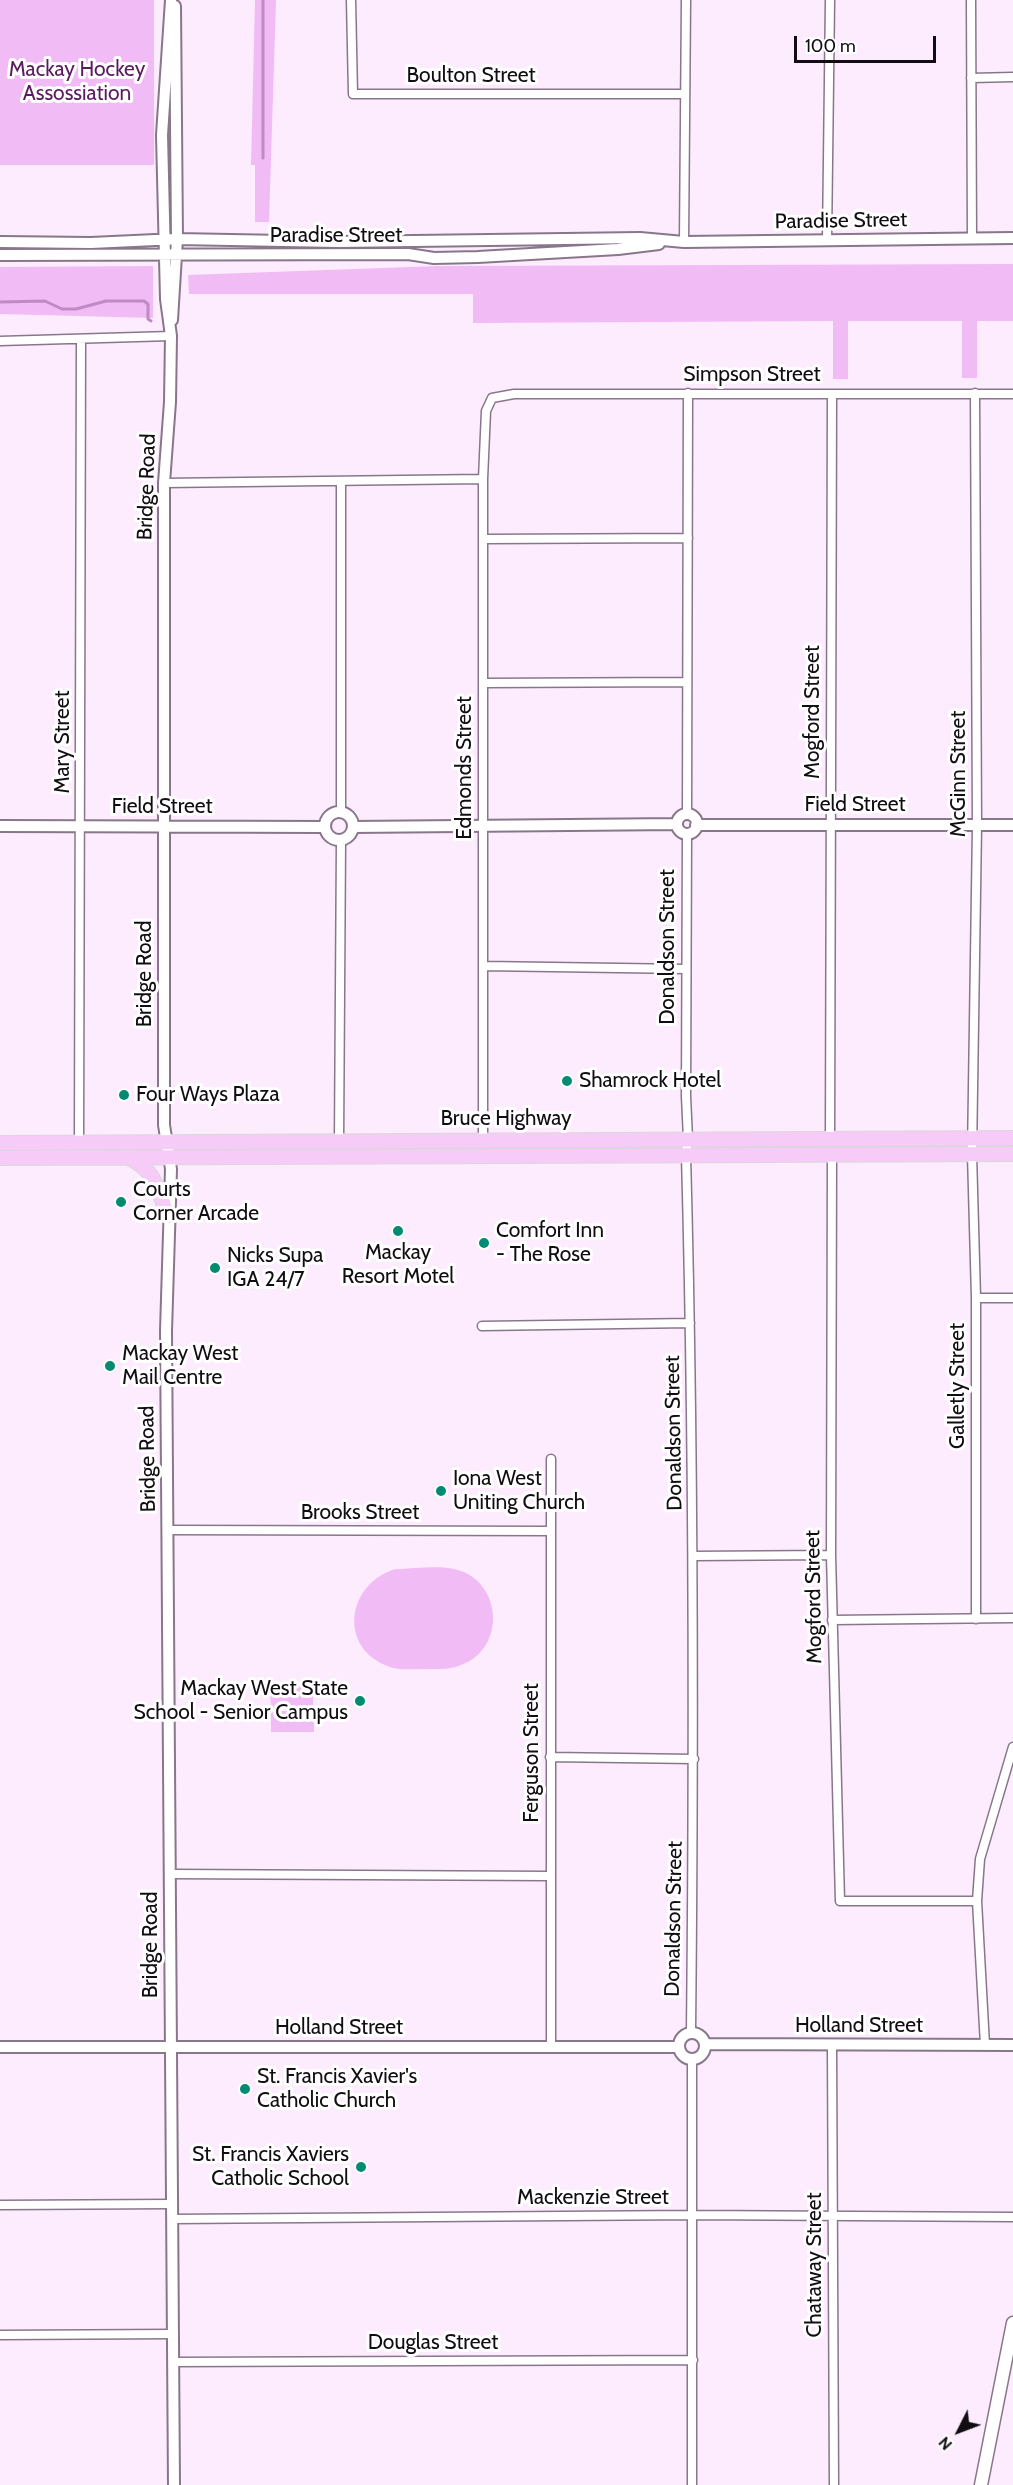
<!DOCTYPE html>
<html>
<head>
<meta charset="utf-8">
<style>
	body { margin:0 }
	#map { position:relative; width:1013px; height:2485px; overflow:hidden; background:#fcecfd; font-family:Cabin,sans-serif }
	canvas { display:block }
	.north { position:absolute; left:929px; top:2401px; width:60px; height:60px; -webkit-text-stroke:4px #fff; paint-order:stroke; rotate:228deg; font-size:16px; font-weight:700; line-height:24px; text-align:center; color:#120c13 }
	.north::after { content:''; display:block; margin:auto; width:21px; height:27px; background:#120c13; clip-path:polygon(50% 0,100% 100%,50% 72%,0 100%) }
	.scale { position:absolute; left:794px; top:36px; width:142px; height:27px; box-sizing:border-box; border:3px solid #120c13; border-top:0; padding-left:8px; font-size:18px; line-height:21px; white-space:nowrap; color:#120c13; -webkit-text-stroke:4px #fff; paint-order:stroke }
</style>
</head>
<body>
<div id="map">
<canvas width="1013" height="2485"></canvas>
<div class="north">N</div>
<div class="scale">100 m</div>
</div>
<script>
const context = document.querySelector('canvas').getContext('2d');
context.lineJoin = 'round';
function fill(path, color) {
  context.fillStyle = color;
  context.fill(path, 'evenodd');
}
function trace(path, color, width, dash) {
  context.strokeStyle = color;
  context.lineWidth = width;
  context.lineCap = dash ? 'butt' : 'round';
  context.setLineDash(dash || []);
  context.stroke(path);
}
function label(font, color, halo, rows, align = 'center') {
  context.font = font + ' Cabin,sans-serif';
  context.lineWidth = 6;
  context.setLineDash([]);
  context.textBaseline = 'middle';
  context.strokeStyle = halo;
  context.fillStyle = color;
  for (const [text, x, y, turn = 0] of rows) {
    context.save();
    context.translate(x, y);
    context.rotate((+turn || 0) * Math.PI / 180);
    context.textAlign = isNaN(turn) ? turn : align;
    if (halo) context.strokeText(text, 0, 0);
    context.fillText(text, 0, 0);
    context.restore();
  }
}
fill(new Path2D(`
	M0 0H154V165H0Z
	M255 0H276L269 222H255V165H251Z
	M1013 264V321H977V378H962V321H848V379H833V321L473 323V294H189L188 275 438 266Z
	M153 266V318L0 314V267Z
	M396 1569C418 1569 447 1563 468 1574 504 1595 501 1651 461 1665 450 1670 437 1669 425 1669 412 1669 397 1671 385 1665 337 1644 349 1582 396 1569Z
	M313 1686V1707L271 1708 270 1687Z
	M271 1711H314V1732H271Z`), '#f1bbf5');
trace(new Path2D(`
	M263 158V0
	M0 302 45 301 62 309H76L106 301H144L148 304V319L151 321`), '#bf8bc2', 3);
const minor = new Path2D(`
	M351 0 353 94H683
	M971 0 972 238
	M971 78 1013 77
	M827 241 830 0
	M684 242 686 0
	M0 341 171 336
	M975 393 977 826 972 1154 976 1298V1619
	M164 483 483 479
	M485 539 688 538
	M484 683 686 682
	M341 812V481
	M687 814 688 393
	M687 834 686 1096 688 1139 686 1155C694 1447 694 1740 691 2032
	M484 966 686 969
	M830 1139 832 394
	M483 1140V479L486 411 492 398 514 394H1013
	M339 1141 341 841
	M79 1144 81 340
	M832 1155 831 1555 840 1901H977
	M976 1298H1013
	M482 1326 690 1323
	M169 1530 551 1531
	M693 1556 831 1555
	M832 1620 1013 1618
	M550 1757 694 1759
	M170 1874 550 1876
	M985 2045 977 1901 980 1859 1013 1747
	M832 2046 834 2485
	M551 2048V1459
	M692 2059V2485
	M0 2205 172 2204
	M173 2219 693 2215 1013 2217
	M0 2335 174 2334
	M174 2362 693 2360`);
const tertiary = new Path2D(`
	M171 0 162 135 166 299 171 336 170 402 164 483V1125L171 1169 166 1331 174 2485
	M0 242 91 243 177 239 338 242 640 238 684 242 1013 238
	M0 255 408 254 434 258 478 257 618 249 659 244
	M172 320 177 239 175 6
	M325 826a14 14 0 1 1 28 0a14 14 0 1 1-28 0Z
	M677 824a10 10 0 1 1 20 0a10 10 0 1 1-20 0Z
	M696 825H1013
	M0 826 325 827
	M353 827 677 824
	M679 2046a13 13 0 1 1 26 0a13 13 0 1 1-26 0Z
	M706 2044 1013 2045
	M0 2047H678`);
const secondary = new Path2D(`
	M981 2485 1013 2323`);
const trunk = new Path2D(`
	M0 1143 1013 1138
	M127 1157C158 1172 156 1188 168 1216
	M0 1158 1013 1154`);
trace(minor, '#88778a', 11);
trace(tertiary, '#88778a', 14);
trace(secondary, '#88778a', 15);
trace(trunk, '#d9d8d9', 16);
trace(minor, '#fff', 8);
trace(tertiary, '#fff', 10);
trace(secondary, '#fff', 12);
trace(trunk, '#f6cbf8', 14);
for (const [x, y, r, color] of [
	[567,1081,6,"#008b72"],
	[124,1095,6,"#008b72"],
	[121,1202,6,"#008b72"],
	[398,1231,6,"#008b72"],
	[484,1243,6,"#008b72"],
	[215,1268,6,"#008b72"],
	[110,1366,6,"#008b72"],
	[441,1491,6,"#008b72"],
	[360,1701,6,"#008b72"],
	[245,2089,6,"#008b72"],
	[361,2167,6,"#008b72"]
]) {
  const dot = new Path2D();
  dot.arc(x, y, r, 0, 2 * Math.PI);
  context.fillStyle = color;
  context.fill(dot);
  trace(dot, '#fff', 2);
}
label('21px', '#5a1b5f', '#fff', [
	["Mackay Hockey",77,70],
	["Assossiation",77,94]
]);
label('21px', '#120c13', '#fff', [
	["Boulton Street",471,76],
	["Paradise Street",841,221,-1],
	["Paradise Street",336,236],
	["Simpson Street",752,375],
	["Bridge Road",147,487,-88],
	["Mogford Street",813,712,-90],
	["Mary Street",63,742,-90],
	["Edmonds Street",465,768,-90],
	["McGinn Street",959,774,-90],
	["Field Street",855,805],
	["Field Street",162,807],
	["Donaldson Street",668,947,-90],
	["Bridge Road",145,974,-90],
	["Bruce Highway",506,1119],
	["Galletly Street",958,1386,-90],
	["Donaldson Street",674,1433,-91],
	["Bridge Road",148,1459,-91],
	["Brooks Street",360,1513],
	["Mogford Street",814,1597,-91],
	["Ferguson Street",532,1753,-90],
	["Donaldson Street",674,1919,-89],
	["Bridge Road",151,1945,-90],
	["Holland Street",859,2026],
	["Holland Street",339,2028],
	["Mackenzie Street",593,2198],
	["Chataway Street",815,2265,-90],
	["Douglas Street",433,2343]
]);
label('21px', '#120c13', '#fff', [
	["Shamrock Hotel",579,1081],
	["Four Ways Plaza",136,1095],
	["Courts",133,1190],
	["Corner Arcade",133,1214],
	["Comfort Inn",496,1231],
	["- The Rose",496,1255],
	["Mackay",398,1253,"center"],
	["Resort Motel",398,1277,"center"],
	["Nicks Supa",227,1256],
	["IGA 24/7",227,1280],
	["Mackay West",122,1354],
	["Mail Centre",122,1378],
	["Iona West",453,1479],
	["Uniting Church",453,1503],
	["Mackay West State",348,1689,"right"],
	["School - Senior Campus",348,1713,"right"],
	["St. Francis Xavier's",257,2077],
	["Catholic Church",257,2101],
	["St. Francis Xaviers",349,2155,"right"],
	["Catholic School",349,2179,"right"]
], 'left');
</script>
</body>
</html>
